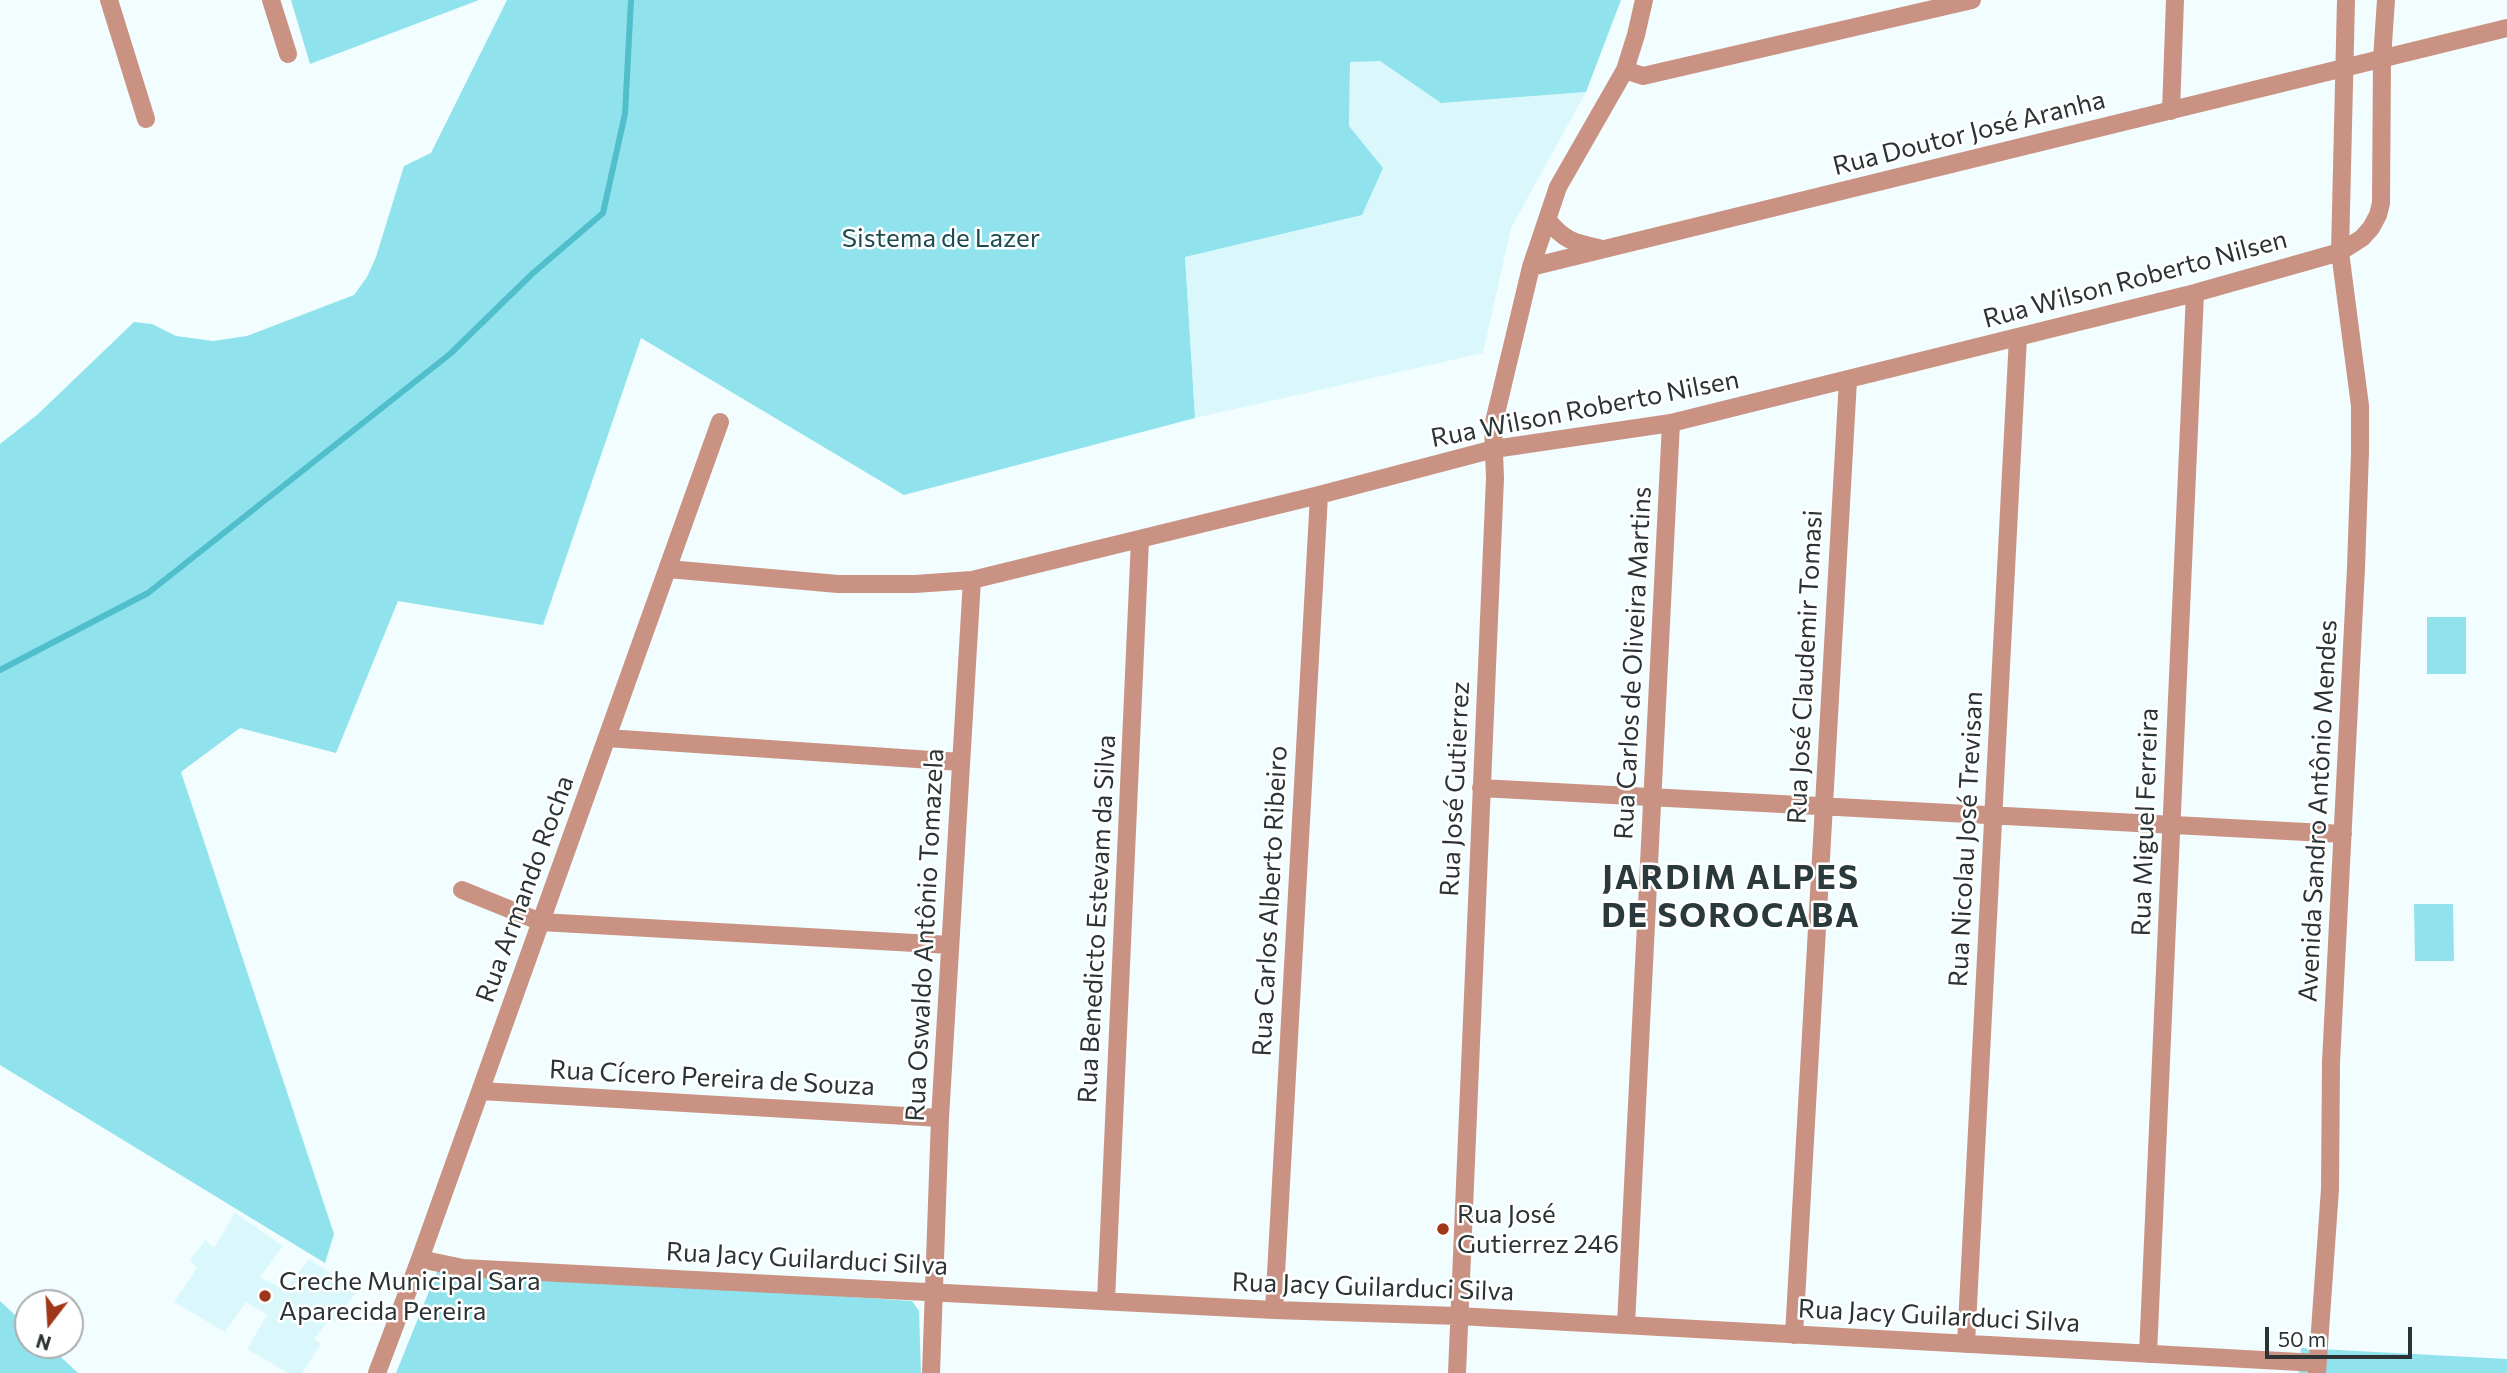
<!DOCTYPE html>
<html>
<head>
<meta charset="utf-8">
<style>
	body { margin:0 }
	#map { position:relative; width:2507px; height:1373px; overflow:hidden; background:#f1fdff; font-family:Commissioner,sans-serif }
	canvas { display:block }
	.north { position:absolute; left:14px; top:1289px; width:70px; height:70px; box-sizing:border-box; background:#fff; border:2px solid #aaadae; border-radius:50%; rotate:197deg; font-size:19px; font-weight:700; line-height:28px; text-align:center; color:#2b3334 }
	.north::after { content:''; display:block; margin:auto; width:24px; height:32px; background:#9f3718; clip-path:polygon(50% 0,100% 100%,50% 72%,0 100%) }
	.scale { position:absolute; left:2265px; top:1327px; width:147px; height:32px; box-sizing:border-box; border:4px solid #2b3334; border-top:0; padding-left:9px; font-size:21px; line-height:24px; white-space:nowrap; color:#2b3334; -webkit-text-stroke:5px #fff; paint-order:stroke }
</style>
</head>
<body>
<div id="map">
<canvas width="2507" height="1373"></canvas>
<div class="north">N</div>
<div class="scale">50 m</div>
</div>
<script>
const context = document.querySelector('canvas').getContext('2d');
context.lineJoin = 'round';
function fill(path, color) {
  context.fillStyle = color;
  context.fill(path, 'evenodd');
}
function trace(path, color, width, dash) {
  context.strokeStyle = color;
  context.lineWidth = width;
  context.lineCap = dash ? 'butt' : 'round';
  context.setLineDash(dash || []);
  context.stroke(path);
}
function label(font, color, halo, rows, align = 'center') {
  context.font = font + ' Commissioner,sans-serif';
  context.lineWidth = 5;
  context.setLineDash([]);
  context.textBaseline = 'middle';
  context.strokeStyle = halo;
  context.fillStyle = color;
  for (const [text, x, y, turn = 0] of rows) {
    context.save();
    context.translate(x, y);
    context.rotate((+turn || 0) * Math.PI / 180);
    context.textAlign = isNaN(turn) ? turn : align;
    if (halo) context.strokeText(text, 0, 0);
    context.fillText(text, 0, 0);
    context.restore();
  }
}
fill(new Path2D(`
	M1350 61H1380L1441 103 1586 92 1511 228 1483 353 1195 418 1185 257 1362 215 1382 168 1349 126Z
	M235 1213 283 1246 260 1277 285 1290 309 1259 357 1291 334 1323 328 1321 314 1339 321 1344 302 1373H288L247 1349 267 1315 246 1302 225 1332 174 1302 197 1268 190 1261 205 1240 214 1248Z`), '#daf8fb');
fill(new Path2D(`
	M291 0H479L310 64Z
	M507 0H1621L1586 92 1441 103 1380 61 1350 62 1349 126 1383 168 1362 215 1185 257 1195 418 904 495 641 338 543 625 398 601 336 753 240 728 181 772 334 1234 325 1263 0 1065V444L37 415 134 322 152 324 176 336 213 341 247 336 354 295 367 277 376 257 404 166 431 153Z
	M2427 617H2466V674H2427Z
	M2414 904H2453L2454 961H2415Z
	M438 1269 912 1301 919 1311 921 1373H396Z
	M0 1301 28 1327V1345H48L78 1373H0Z
	M2301 1348 2507 1359V1373H2299Z`), '#90e3ed');
trace(new Path2D(`
	M0 670 148 593 450 354 532 274 603 213 625 114 631 0`), '#50bfcb', 6);
trace(new Path2D(`
	M109 0 146 119
	M271 0 288 54
	M1625 70 1643 76 1972 0
	M2171 111 2175 0
	M1547 219C1563 240 1574 243 1599 248
	M1531 267 2507 28
	M668 569 838 584H915L972 580 1319 495 1494 449 1671 423 2195 293 2340 252 2362 238 2371 228 2378 215 2381 203 2382 59 2386 0
	M607 738 961 762
	M1481 788 2343 834
	M462 890 541 922 950 945
	M481 1091 940 1118
	M420 1259 463 1268 1274 1310 1458 1316 2318 1363
	M1106 1300 1140 540
	M1274 1310 1319 495
	M1626 1325 1671 423
	M1794 1335 1848 380
	M1966 1344 2018 337
	M2148 1354 2195 293
	M377 1373 420 1259 720 422
	M931 1373 940 1118 972 580
	M1457 1373 1495 478 1493 426 1531 267 1558 187 1625 70 1636 35 1644 0
	M2317 1373 2330 1189 2331 1062 2356 568 2360 452V406L2340 252 2346 0`), '#ca9282', 18);
for (const [x, y, r, color] of [
	[1443,1229,7,"#9f3718"],
	[265,1296,7,"#9f3718"]
]) {
  const dot = new Path2D();
  dot.arc(x, y, r, 0, 2 * Math.PI);
  context.fillStyle = color;
  context.fill(dot);
  trace(dot, '#fff', 2.5);
}
label('26px', '#2b3334', '#fff', [
	["Rua Doutor José Aranha",1969,133,-14],
	["Rua Wilson Roberto Nilsen",2135,279,-15],
	["Rua Wilson Roberto Nilsen",1585,409,-11],
	["Rua Carlos de Oliveira Martins",1633,663,-87],
	["Rua José Claudemir Tomasi",1805,667,-87],
	["Rua José Gutierrez",1455,789,-87],
	["Avenida Sandro Antônio Mendes",2318,811,-87],
	["Rua Miguel Ferreira",2145,822,-88],
	["Rua Nicolau José Trevisan",1966,839,-87],
	["Rua Armando Rocha",525,889,-70],
	["Rua Carlos Alberto Ribeiro",1270,901,-87],
	["Rua Benedicto Estevam da Silva",1097,919,-87],
	["Rua Oswaldo Antônio Tomazela",925,935,-87],
	["Rua Cícero Pereira de Souza",712,1078,3],
	["Rua Jacy Guilarduci Silva",807,1259,3],
	["Rua Jacy Guilarduci Silva",1373,1287,2],
	["Rua Jacy Guilarduci Silva",1939,1316,3]
]);
label('26px', '#1c4c52', '#fff', [
	["Sistema de Lazer",941,238]
]);
label('26px', '#2b3334', '#fff', [
	["Rua José",1457,1214],
	["Gutierrez 246",1457,1244],
	["Creche Municipal Sara",279,1281],
	["Aparecida Pereira",279,1311]
], 'left');
context.letterSpacing = '2px';
label('bold 33px', '#2a3a3c', '#fff', [
	["JARDIM ALPES",1731,878],
	["DE SOROCABA",1731,916]
]);
context.letterSpacing = '0px';
</script>
</body>
</html>
